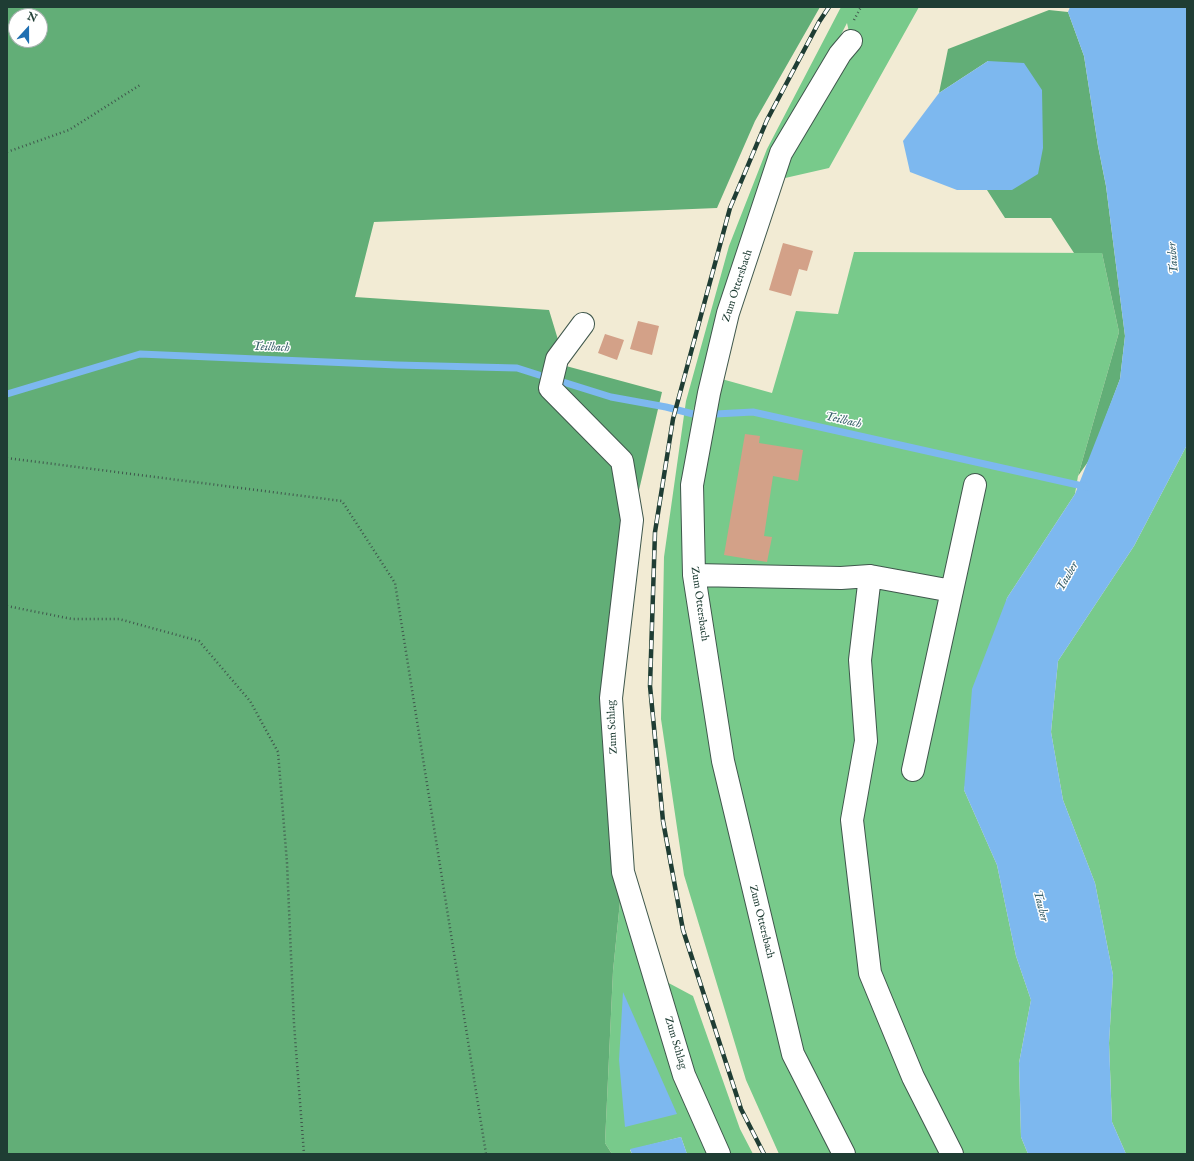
<!DOCTYPE html>
<html>
<head>
<meta charset="utf-8">
<style>
	body { margin:0 }
	#map { position:relative; width:1194px; height:1161px; overflow:hidden; background:#f2ebd4; font-family:"IM FELL English",serif }
	canvas { display:block }
	.frame { position:absolute; inset:0; border:8px solid #1f3d34; pointer-events:none }
	.north { position:absolute; left:8px; top:8px; width:40px; height:40px; box-sizing:border-box; background:#fff; border:1px solid #a5b1ae; border-radius:50%; rotate:21deg; font-size:11px; font-weight:700; line-height:16px; text-align:center; color:#1f3d34 }
	.north::after { content:''; display:block; margin:auto; width:14px; height:18px; background:#1f6fb2; clip-path:polygon(50% 0,100% 100%,50% 72%,0 100%) }
</style>
</head>
<body>
<div id="map">
<canvas width="1194" height="1161"></canvas>
<div class="frame"></div>
<div class="north">N</div>
</div>
<script>
const context = document.querySelector('canvas').getContext('2d');
context.lineJoin = 'round';
function fill(path, color) {
  context.fillStyle = color;
  context.fill(path, 'evenodd');
}
function trace(path, color, width, dash) {
  context.strokeStyle = color;
  context.lineWidth = width;
  context.lineCap = dash ? 'butt' : 'round';
  context.setLineDash(dash || []);
  context.stroke(path);
}
function label(font, color, halo, rows, align = 'center') {
  context.font = font + ' "IM FELL English",serif';
  context.lineWidth = 3;
  context.setLineDash([]);
  context.textBaseline = 'middle';
  context.strokeStyle = halo;
  context.fillStyle = color;
  for (const [text, x, y, turn = 0] of rows) {
    context.save();
    context.translate(x, y);
    context.rotate((+turn || 0) * Math.PI / 180);
    context.textAlign = isNaN(turn) ? turn : align;
    if (halo) context.strokeText(text, 0, 0);
    context.fillText(text, 0, 0);
    context.restore();
  }
}
fill(new Path2D(`
	M841 7H919L829 168 772 181 851 41 847 23 832 52 807 92 751 208 735 267 700 407H694L693 420 718 378 772 393 796 311 838 314 854 252 1102 253 1119 332 1078 476 1075 494 1007 598 964 790 997 865 1016 956 1031 1000 1019 1063 1021 1137 1028 1154H779L746 1080 684 875 661 719 664 557 686 401 729 246 767 149Z
	M1187 445V1154H1126L1112 1122 1109 1043 1113 975 1095 883 1063 800 1051 732 1058 661 1134 546Z
	M623 872 648 972 693 996 740 1129 753 1154H687L681 1137 630 1150 632 1154H612L605 1143 613 971Z`), '#78ca8b');
fill(new Path2D(`
	M7 7H820L755 121 717 208 374 222 355 297 549 310 566 366 662 392 632 520 611 698 623 872 613 971 605 1143 612 1154H7ZM16 16H40V40H16Z
	M1049 10 1068 12 1084 56 1098 146 1106 186 1125 336 1120 379 1090 459 1078 476 1119 332 1102 253H1074L1051 218H1005L987 190H1012L988 61 939 93 948 49Z`), '#62ae77');
fill(new Path2D(`
	M1070 7H1187V445L1134 546 1058 661 1051 732 1063 800 1095 883 1113 975 1109 1043 1112 1122 1126 1154H1028L1021 1137 1019 1063 1031 1000 1016 956 997 865 964 790 972 689 1007 598 1075 494 1120 379 1125 336 1106 186 1098 146 1084 56 1068 12Z
	M988 61 1024 63 1042 90 1043 148 1038 174 1012 190H957L910 172 903 141 939 93Z
	M623 992 677 1114 625 1127 619 1060Z
	M681 1137 687 1154H632L630 1149Z`), '#7db8ef');
trace(new Path2D(`
	M563 382 611 397 666 407 697 415 753 412 1087 487
	M7 394 140 354 397 365 517 368 539 375`), '#7db8ef', 7);
fill(new Path2D(`
	M783 243 813 251 807 271 799 269 791 296 769 290Z
	M638 321 659 326 652 355 630 349Z
	M605 334 624 340 617 360 598 353Z
	M745 434 760 436 759 443 803 450 798 481 773 476 764 536 772 537 767 562 724 555Z`), '#d3a188');
const minor = new Path2D(`
	M583 324 557 359 550 388 622 461 632 520 611 698 623 872 684 1075 719 1154
	M694 575 841 578 870 576 952 591
	M870 576 860 660 866 741 852 820 870 973 913 1077 952 1154
	M913 770 975 485
	M844 1154 793 1054 723 761 694 575 692 485 709 393 728 313 781 153 840 54 851 41`);
trace(minor, '#3f574c', 24);
trace(new Path2D(`
	M854 20 861 7
	M7 152 69 130 140 85
	M7 458 342 501 395 583 486 1154
	M7 606 72 619H119L199 641 250 701 278 752 287 863 294 1024 304 1154`), '#3f574c', 2.5, [1, 3]);
trace(minor, '#fff', 22);
const rail = new Path2D(`
	M764 1154 741 1109 683 930 663 821 650 686 655 532 673 419 730 208 767 120 819 22 829 7`);
trace(rail, '#1f3d34', 4.5);
trace(rail, '#fff', 3, [9]);
label('11px', '#1f3d34', '#fff', [
	["Zum Ottersbach",738,286,-72],
	["Zum Ottersbach",699,604,82],
	["Zum Schlag",613,727,-93],
	["Zum Ottersbach",761,922,76],
	["Zum Schlag",675,1043,73]
]);
label('italic 12px', '#3b626c', '#fff', [
	["Tauber",1174,258,-95],
	["Teilbach",271,348,2],
	["Teilbach",843,421,13],
	["Tauber",1068,577,-60],
	["Tauber",1040,906,76]
]);
</script>
</body>
</html>
